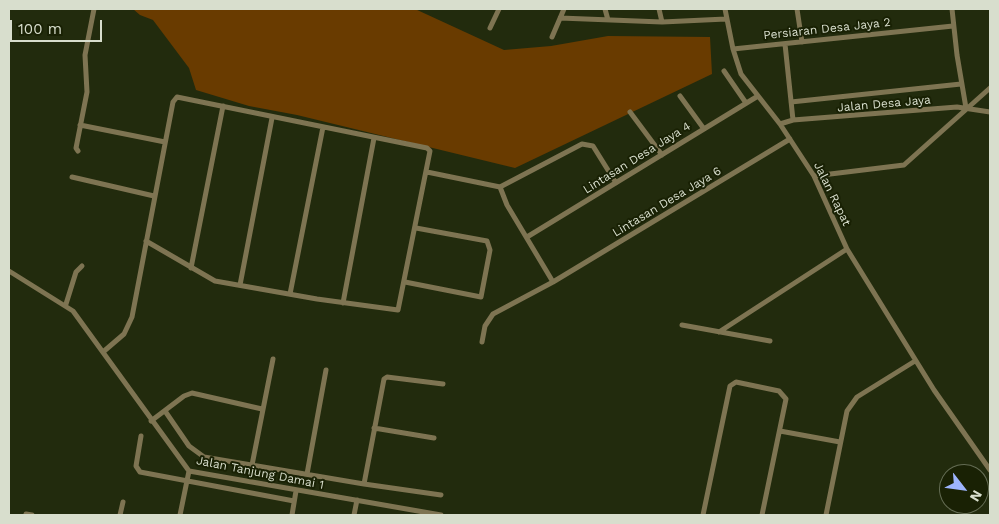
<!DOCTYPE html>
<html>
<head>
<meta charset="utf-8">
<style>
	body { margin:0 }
	#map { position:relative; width:999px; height:524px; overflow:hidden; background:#222b0d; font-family:"Work Sans",sans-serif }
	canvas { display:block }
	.frame { position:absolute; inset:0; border:10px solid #d8decd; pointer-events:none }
	.north { position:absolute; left:939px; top:464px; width:50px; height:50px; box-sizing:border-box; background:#192104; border:1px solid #656d54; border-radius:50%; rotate:120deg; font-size:14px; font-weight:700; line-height:20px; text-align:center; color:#d8decd }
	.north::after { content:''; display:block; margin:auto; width:18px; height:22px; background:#9db4fd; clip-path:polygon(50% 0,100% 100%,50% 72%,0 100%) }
	.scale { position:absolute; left:10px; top:20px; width:92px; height:22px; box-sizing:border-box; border:2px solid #d8decd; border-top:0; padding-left:6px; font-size:15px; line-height:18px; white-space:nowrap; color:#d8decd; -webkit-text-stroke:4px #192104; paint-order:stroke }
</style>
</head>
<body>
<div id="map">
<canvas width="999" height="524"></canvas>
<div class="frame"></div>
<div class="north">N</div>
<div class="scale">100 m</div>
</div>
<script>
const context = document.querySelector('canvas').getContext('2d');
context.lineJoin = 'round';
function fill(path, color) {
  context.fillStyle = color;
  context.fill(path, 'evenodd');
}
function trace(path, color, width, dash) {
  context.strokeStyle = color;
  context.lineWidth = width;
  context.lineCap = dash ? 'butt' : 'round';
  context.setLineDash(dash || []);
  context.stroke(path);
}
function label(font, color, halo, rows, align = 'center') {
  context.font = font + ' "Work Sans",sans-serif';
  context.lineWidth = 4;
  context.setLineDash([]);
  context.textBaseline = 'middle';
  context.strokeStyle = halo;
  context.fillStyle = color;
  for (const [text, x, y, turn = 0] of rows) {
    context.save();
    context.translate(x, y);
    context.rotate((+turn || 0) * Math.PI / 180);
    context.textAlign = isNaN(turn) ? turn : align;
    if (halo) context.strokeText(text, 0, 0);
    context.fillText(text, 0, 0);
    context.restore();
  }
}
fill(new Path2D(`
	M133 9H415L504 50 551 46 608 36 710 37 712 74 515 168 297 115 249 106 196 90 189 68 153 20 140 15Z`), '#693b00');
trace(new Path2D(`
	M605 9 608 20
	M659 9 662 22
	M725 9 733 49 741 74 780 124 814 176 847 249 934 390 990 470
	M797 9 802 42
	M952 9 957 55 966 108
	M560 18 662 22 726 19
	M490 28 499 9
	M552 37 564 9
	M785 44 793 120
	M733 49 953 26
	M724 71 746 103
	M680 96 704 129
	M791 102 961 84
	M630 112 662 155
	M780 124 793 120 957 107 990 112
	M80 125 165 142
	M78 151 76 148 87 92 85 55 94 9
	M427 172 500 187
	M814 176 904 165 990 88
	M72 177 154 196
	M500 187 582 144 593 146 616 183
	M500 187 507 205 553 282
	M527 237 758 96
	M191 268 223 106
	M9 271 73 311 189 471 441 515
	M405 282 481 297 490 250 487 241 416 228
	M240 285 272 118
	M290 294 323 127
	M343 303 374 138
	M66 304 76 272 82 266
	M682 325 770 341
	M719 332 847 249
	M482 342 485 326 493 314 553 282 790 139
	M103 352 124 334 132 317 173 102 177 97 427 148 430 151 398 310 317 299 215 281 146 241
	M165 411 189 446 204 457 364 484 384 379 387 377 443 384
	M151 421 184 396 192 393 262 409
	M374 428 434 438
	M780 431 840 442
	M141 436 136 466 140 472 294 501
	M252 465 273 359
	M307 474 326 370
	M364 484 441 495
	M26 514 32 515
	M120 515 123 502
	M180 515 189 471
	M292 515 296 491
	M354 515 357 500
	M703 515 730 386 736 382 779 391 786 399 762 515
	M826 515 847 411 857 397 915 361`), '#7e7452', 5);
label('12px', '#d8decd', '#192104', [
	["Persiaran Desa Jaya 2",827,29,-6],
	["Jalan Desa Jaya",884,104,-5],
	["Lintasan Desa Jaya 4",637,158,-32],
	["Jalan Rapat",832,194,64],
	["Lintasan Desa Jaya 6",667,202,-31],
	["Jalan Tanjung Damai 1",260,473,11]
]);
</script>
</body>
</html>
